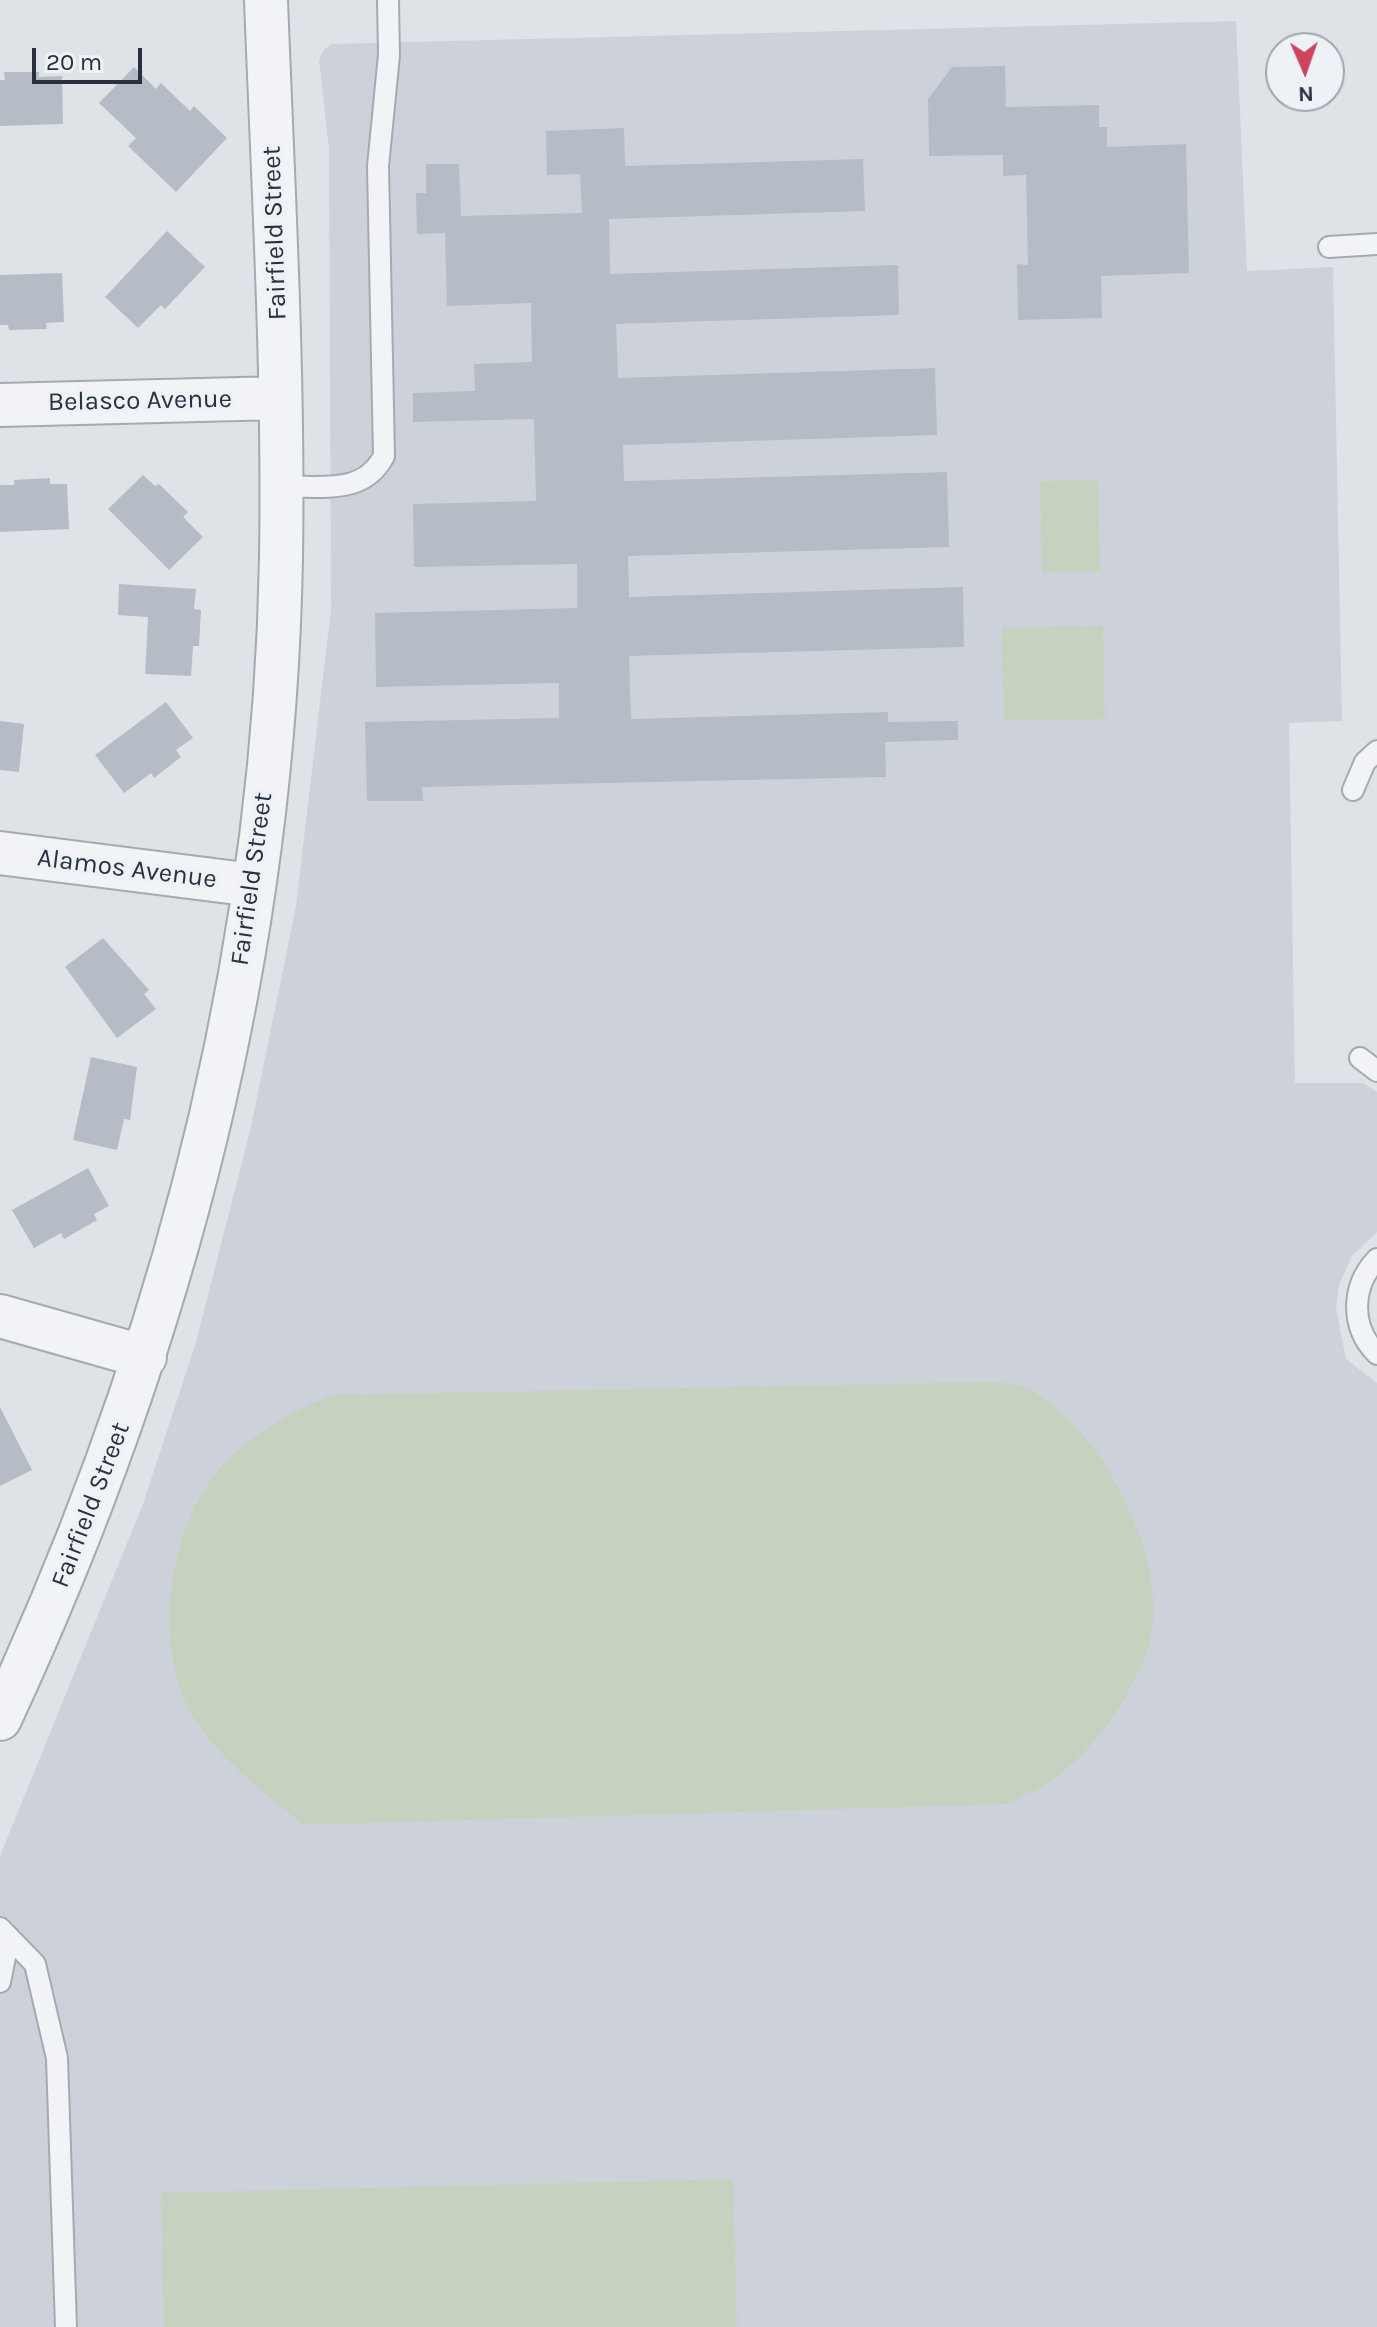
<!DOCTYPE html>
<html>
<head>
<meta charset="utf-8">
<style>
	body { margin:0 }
	#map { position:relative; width:1377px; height:2327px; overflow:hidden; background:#dfe3e8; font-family:Karla,sans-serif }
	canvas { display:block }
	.north { position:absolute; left:1265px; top:32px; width:80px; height:80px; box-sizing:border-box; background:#eef2f6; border:2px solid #9fa5ad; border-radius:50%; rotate:178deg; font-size:22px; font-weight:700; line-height:32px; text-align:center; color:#28313f }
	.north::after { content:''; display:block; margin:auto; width:28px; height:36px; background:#cd445f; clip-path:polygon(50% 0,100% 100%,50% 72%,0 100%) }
	.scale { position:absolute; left:32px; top:48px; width:110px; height:36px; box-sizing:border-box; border:4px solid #28313f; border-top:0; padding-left:10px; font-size:24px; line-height:28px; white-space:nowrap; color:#28313f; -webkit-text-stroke:6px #eef2f6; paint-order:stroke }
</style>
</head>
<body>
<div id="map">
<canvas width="1377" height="2327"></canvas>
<div class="north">N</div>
<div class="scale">20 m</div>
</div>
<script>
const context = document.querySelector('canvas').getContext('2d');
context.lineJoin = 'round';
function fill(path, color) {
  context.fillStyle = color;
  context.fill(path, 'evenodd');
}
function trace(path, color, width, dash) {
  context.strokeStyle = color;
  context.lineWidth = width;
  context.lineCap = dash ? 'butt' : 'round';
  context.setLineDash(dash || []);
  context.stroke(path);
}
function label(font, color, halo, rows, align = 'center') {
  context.font = font + ' Karla,sans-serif';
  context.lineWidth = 8;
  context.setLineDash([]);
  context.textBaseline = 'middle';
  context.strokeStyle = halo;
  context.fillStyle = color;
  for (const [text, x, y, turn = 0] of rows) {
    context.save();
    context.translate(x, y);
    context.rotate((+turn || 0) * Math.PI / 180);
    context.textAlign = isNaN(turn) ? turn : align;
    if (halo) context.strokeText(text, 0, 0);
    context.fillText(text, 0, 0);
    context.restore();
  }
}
fill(new Path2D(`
	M1236 21 1247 271 1333 267 1342 721 1289 723 1295 1083H1363L1377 1092V1232L1352 1256 1339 1285 1336 1308 1346 1359 1377 1383V2327H0V1856L143 1504 196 1342 251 1127 296 906 331 609 329 149 319 60 323 51 331 44Z`), '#cdd2da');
fill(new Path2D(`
	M1098 480 1100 571 1042 572 1040 481Z
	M1103 626 1105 719 1004 721 1002 628Z
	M985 1382C997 1383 1011 1382 1021 1386 1101 1419 1179 1573 1146 1655 1127 1702 1093 1752 1051 1781 1038 1790 1022 1796 1008 1804L303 1825C267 1794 225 1764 198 1724 150 1654 166 1530 221 1467 252 1432 290 1413 332 1395Z
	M733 2179 737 2327H164L161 2193Z`), '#c5d2c0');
fill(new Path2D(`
	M1005 66 1006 107 1099 105V127H1107V147L1186 144 1189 273 1101 276 1102 318 1018 320 1017 264 1028 265 1026 175 1003 176V155L929 156 928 99 952 67Z
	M134 67 156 89 161 83 190 111 194 106 227 138 176 192 128 146 136 138 99 103Z
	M4 72H39V77L62 76 63 124 0 126V80H5Z
	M624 128 625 166 863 159 865 211 609 219 610 274 898 265 899 315 616 324 618 378 935 368 937 435 623 445 624 481 947 472 949 547 628 556 629 597 963 587 964 647 629 656 631 719 888 712V722L958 721V740L885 742 886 777 422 787 423 801H367L365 722 559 718V683L376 687 375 613 577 608V564L414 567 413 504 536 501 534 419 413 422V393L475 391 474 364 532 362 531 303 447 306 445 233 417 234 416 193H426V164H459L461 216 582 213 580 174 547 175 546 131Z
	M167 231 205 267 165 309 161 305 138 328 105 297Z
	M62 273 64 322 46 323 47 329 9 330 8 325H0V275Z
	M143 475 155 486 159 484 188 512 183 517 203 537 169 570 108 509Z
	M50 478V484H67L69 529 0 532V485H14V480Z
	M119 584 196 589 194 609 201 610 199 646H193L191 676 145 674 148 617 118 615Z
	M166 702 193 738 176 750 181 757 154 778 151 773 124 793 95 755Z
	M0 721 24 724 19 772 0 770Z
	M103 938 149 990 144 994 156 1009 117 1038 65 967Z
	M91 1057 137 1067 130 1120 124 1119 117 1150 73 1140Z
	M88 1168 109 1206 94 1214 97 1220 64 1239 61 1233 34 1248 12 1210Z
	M0 1407 32 1470 0 1486Z`), '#b6bcc5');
const lane = new Path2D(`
	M1329 247 1377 244
	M281 487C321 485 363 496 384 456L378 166 389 55 388 0
	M1353 790 1365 762 1377 751
	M1360 1058 1377 1071
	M1377 1259C1351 1286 1350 1327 1377 1354
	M0 1928 35 1964 57 2058 66 2327
	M0 1982 9 1937`);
const street = new Path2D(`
	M0 405 280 398
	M0 853 253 885
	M0 1316 145 1357
	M0 1719C170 1353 274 963 281 558 284 372 273 186 266 0`);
trace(lane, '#a4aab2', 24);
trace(street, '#a4aab2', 46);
trace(lane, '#f2f3f6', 20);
trace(street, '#f2f3f6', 42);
label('26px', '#28313f', '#eef2f6', [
	["Fairfield Street",275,233,-92],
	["Belasco Avenue",140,401,-1],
	["Alamos Avenue",127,869,7],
	["Fairfield Street",252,879,-82],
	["Fairfield Street",91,1505,-69]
]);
</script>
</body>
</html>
